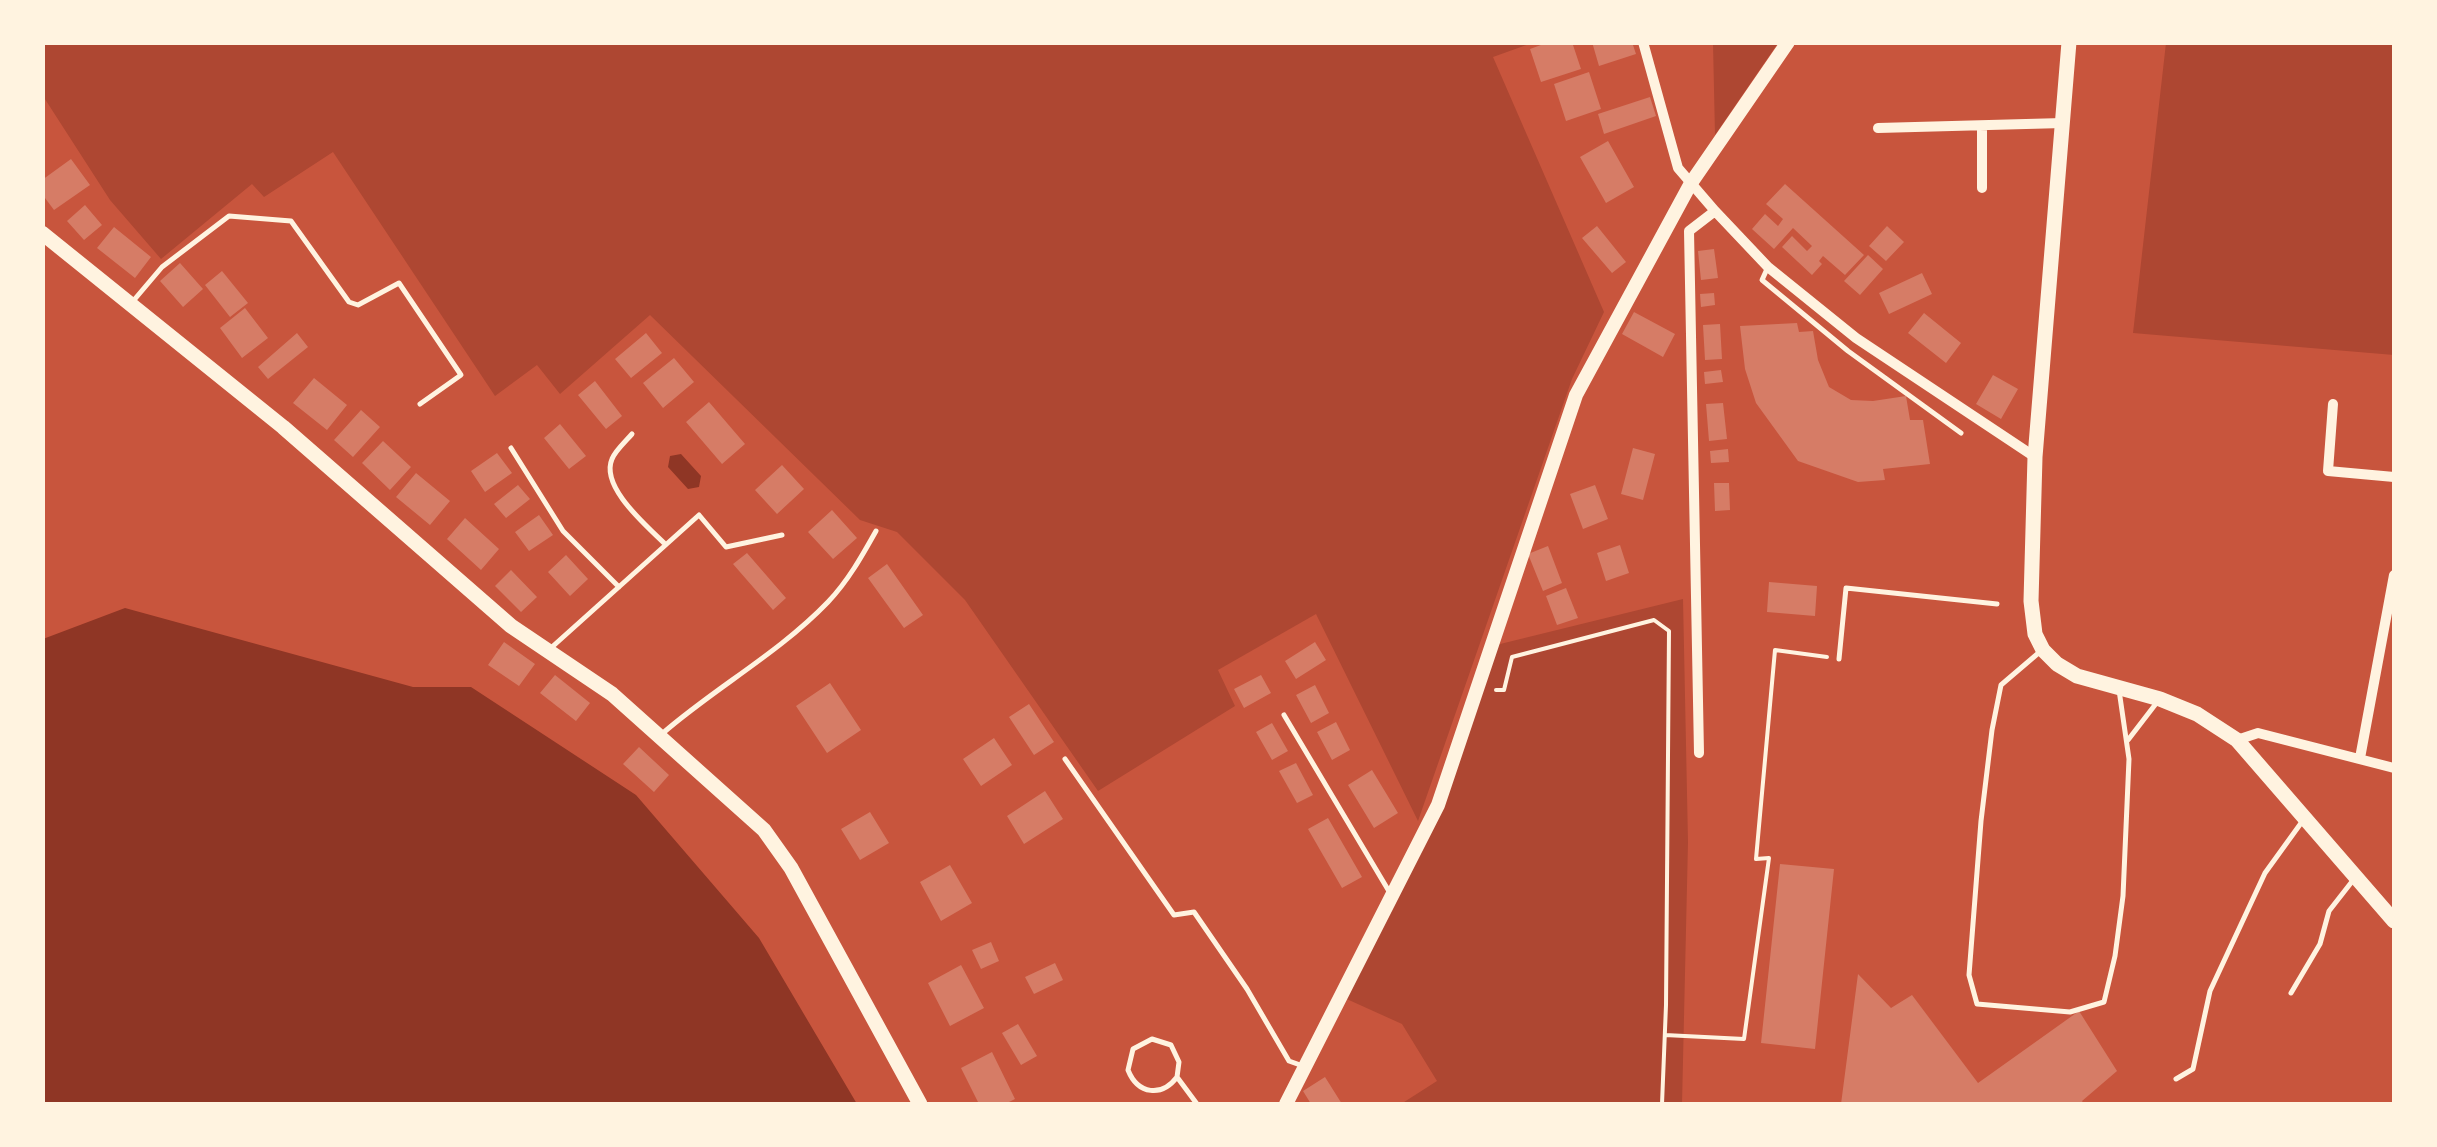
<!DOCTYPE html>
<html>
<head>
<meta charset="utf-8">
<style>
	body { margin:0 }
	#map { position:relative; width:2437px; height:1147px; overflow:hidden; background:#c8553d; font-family:Inter,sans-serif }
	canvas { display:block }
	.frame { position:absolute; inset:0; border:45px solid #fff3e0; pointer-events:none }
</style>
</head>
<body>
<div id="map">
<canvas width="2437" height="1147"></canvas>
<div class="frame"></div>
</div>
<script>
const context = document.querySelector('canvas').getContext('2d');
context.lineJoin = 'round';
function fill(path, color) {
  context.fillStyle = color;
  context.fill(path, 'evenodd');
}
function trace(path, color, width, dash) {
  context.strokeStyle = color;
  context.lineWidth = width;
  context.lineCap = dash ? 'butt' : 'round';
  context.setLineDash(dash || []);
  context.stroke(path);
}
fill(new Path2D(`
	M42 43H1532L1493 57 1604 312 1572 379 1418 821 1316 614 1218 670 1235 706 1098 791 965 600 897 532 860 520 650 315 560 394 537 365 495 396 333 152 264 197 252 184 161 259 110 200 43 96Z
	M1713 43H1778L1715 135Z
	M2166 43H2394V355L2133 333Z
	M1683 599 1688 842 1682 1104H1401L1437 1081 1402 1024 1340 996 1438 805 1492 646Z`), '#ae4732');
fill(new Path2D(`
	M681 454 701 476 699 487 688 489 668 467 670 456Z
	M125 608 413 687H471L636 795 759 938 857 1104H43V639Z`), '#8f3625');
fill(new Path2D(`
	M1549 42H1572L1581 69 1541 82 1530 49Z
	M1592 42H1632L1636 54 1599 66Z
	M1589 72 1601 109 1566 121 1554 84Z
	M1650 97 1656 116 1604 134 1598 114Z
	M1608 141 1634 187 1606 203 1580 157Z
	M71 159 90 185 54 210 42 194V180Z
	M1785 184 1864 255 1845 275 1823 256 1819 261 1822 264 1812 275 1782 247 1792 236 1807 251 1812 246 1793 228 1774 249 1752 229 1765 214 1778 226 1783 219 1766 204Z
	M85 205 102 225 84 240 67 221Z
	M1597 226 1626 262 1612 273 1582 238Z
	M1887 226 1904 242 1886 261 1869 246Z
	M114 227 151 257 135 278 97 248Z
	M1714 249 1718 278 1701 280 1698 251Z
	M1868 255 1883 269 1860 295 1844 281Z
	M180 263 203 289 183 307 160 281Z
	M222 271 248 303 230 317 205 285Z
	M1922 273 1932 294 1889 314 1879 293Z
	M1714 293 1715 305 1701 307 1700 294Z
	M245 308 268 338 242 358 220 328Z
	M1634 312 1675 334 1663 357 1622 334Z
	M1924 313 1961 343 1946 363 1908 333Z
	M1797 323 1799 332 1813 331 1818 360 1829 387 1851 400 1873 401 1906 396 1910 420H1923L1930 464 1883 469 1885 480 1858 482 1798 461 1756 403 1745 369 1740 326Z
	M1720 324 1722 359 1705 360 1703 325Z
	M297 333 308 347 268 379 258 367Z
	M646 333 662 353 631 378 615 359Z
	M674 358 694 382 663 408 643 383Z
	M1721 370 1723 382 1705 384 1704 372Z
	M1993 375 2018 389 2001 419 1976 404Z
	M314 378 347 405 327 430 293 403Z
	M595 381 622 416 606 429 578 395Z
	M709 402 745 444 722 464 686 422Z
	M1723 403 1727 439 1709 441 1706 404Z
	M361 410 380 427 353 457 334 440Z
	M560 424 586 456 569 469 544 438Z
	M383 441 411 467 390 490 362 463Z
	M1633 448 1655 454 1643 500 1621 494Z
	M1728 449 1729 462 1711 463 1710 451Z
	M497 453 512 473 485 492 471 471Z
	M782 465 804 489 777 514 755 490Z
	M416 473 450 501 430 525 396 497Z
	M1714 483H1729L1730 510 1715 511Z
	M518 485 530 499 506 518 494 504Z
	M1595 485 1608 519 1583 529 1570 494Z
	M832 510 857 538 833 559 808 532Z
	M539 515 553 535 529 551 515 532Z
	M465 518 499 549 481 570 447 539Z
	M1620 545 1629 573 1606 581 1597 553Z
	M1548 546 1562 583 1543 591 1528 554Z
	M747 553 786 598 773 610 733 564Z
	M566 555 588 579 570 596 548 572Z
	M887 564 923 615 904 628 868 578Z
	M511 570 537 597 521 612 495 586Z
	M1769 582 1817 586 1815 616 1767 612Z
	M1566 588 1578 618 1557 625 1546 596Z
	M504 642 535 664 519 686 488 665Z
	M1315 642 1326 660 1296 679 1285 661Z
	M555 675 590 703 576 721 540 693Z
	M1261 675 1271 693 1244 708 1234 689Z
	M830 683 861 730 827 753 796 706Z
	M1315 685 1329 713 1311 723 1296 695Z
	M1029 704 1054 742 1034 755 1009 717Z
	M1336 722 1350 750 1332 760 1317 732Z
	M1272 723 1288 751 1272 760 1256 732Z
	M994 738 1012 765 981 786 963 759Z
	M639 747 669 775 654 792 623 764Z
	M1296 763 1313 795 1297 803 1279 771Z
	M1372 770 1398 813 1374 828 1348 785Z
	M1045 791 1063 819 1024 844 1007 816Z
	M870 812 889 843 860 860 841 829Z
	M1328 818 1362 877 1342 888 1308 829Z
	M1780 864 1834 869 1815 1049 1761 1043Z
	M950 865 972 903 941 921 920 882Z
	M991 942 999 961 981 969 972 950Z
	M1055 963 1063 980 1034 994 1025 977Z
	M961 965 984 1008 950 1026 928 983Z
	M1858 974 1891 1008 1912 995 1978 1083 2079 1011 2117 1071 2082 1101 2084 1104H1841Z
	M1018 1024 1037 1056 1021 1065 1002 1033Z
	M992 1052 1015 1099 1005 1104H979L961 1068Z
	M1325 1077 1342 1104H1311L1303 1091Z`), '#d67c66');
trace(new Path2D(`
	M1496 690H1504L1512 657 1654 620 1669 631 1666 1005 1662 1104
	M1665 1035 1744 1039 1769 858 1756 859 1775 650 1827 657`), '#fff3e0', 4);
trace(new Path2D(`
	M1767 269 1762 280 1848 351 1961 433
	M134 300 162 267 229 216 291 221 349 302 358 305 399 283 461 375 420 404
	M632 434C626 441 615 451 612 459 600 487 647 526 665 544
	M511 448 563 531 619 587
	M552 647 699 515 726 547 782 535
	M2042 650 2001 685 1992 730 1981 821 1969 975 1977 1004 2070 1012 2104 1002 2115 956 2123 896 2129 759 2119 690
	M1839 659 1846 588 1997 604
	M1284 715 1390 893
	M663 733C716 687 779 653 828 602 848 581 862 556 876 531
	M2128 740 2158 701
	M1065 759 1174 915 1194 912 1247 989 1289 1061 1303 1066
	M2291 993 2320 944 2329 911 2354 879
	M1177 1077C1162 1097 1138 1095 1128 1070L1133 1049 1152 1039 1171 1045 1179 1062 1177 1077 1197 1104
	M2176 1079 2193 1069 2210 991 2265 873 2304 819`), '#fff3e0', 5);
trace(new Path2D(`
	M1643 42 1678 168 1715 211 1768 267 1856 338 2035 457
	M1982 126V188
	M1878 128 2063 123
	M2333 404 2328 471 2394 477
	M2237 740 2258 733 2394 768
	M1699 753 1689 231 1715 211
	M2360 758 2394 575`), '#fff3e0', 10);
trace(new Path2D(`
	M1286 1104 1438 805 1576 395 1691 183 1788 42`), '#fff3e0', 14);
trace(new Path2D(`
	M2069 42 2035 457 2031 601 2035 634 2043 650 2057 664 2077 676 2160 699 2197 714 2237 740 2394 921
	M42 233 283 427 511 626 612 694 764 830 791 868 920 1104`), '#fff3e0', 15);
</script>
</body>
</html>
